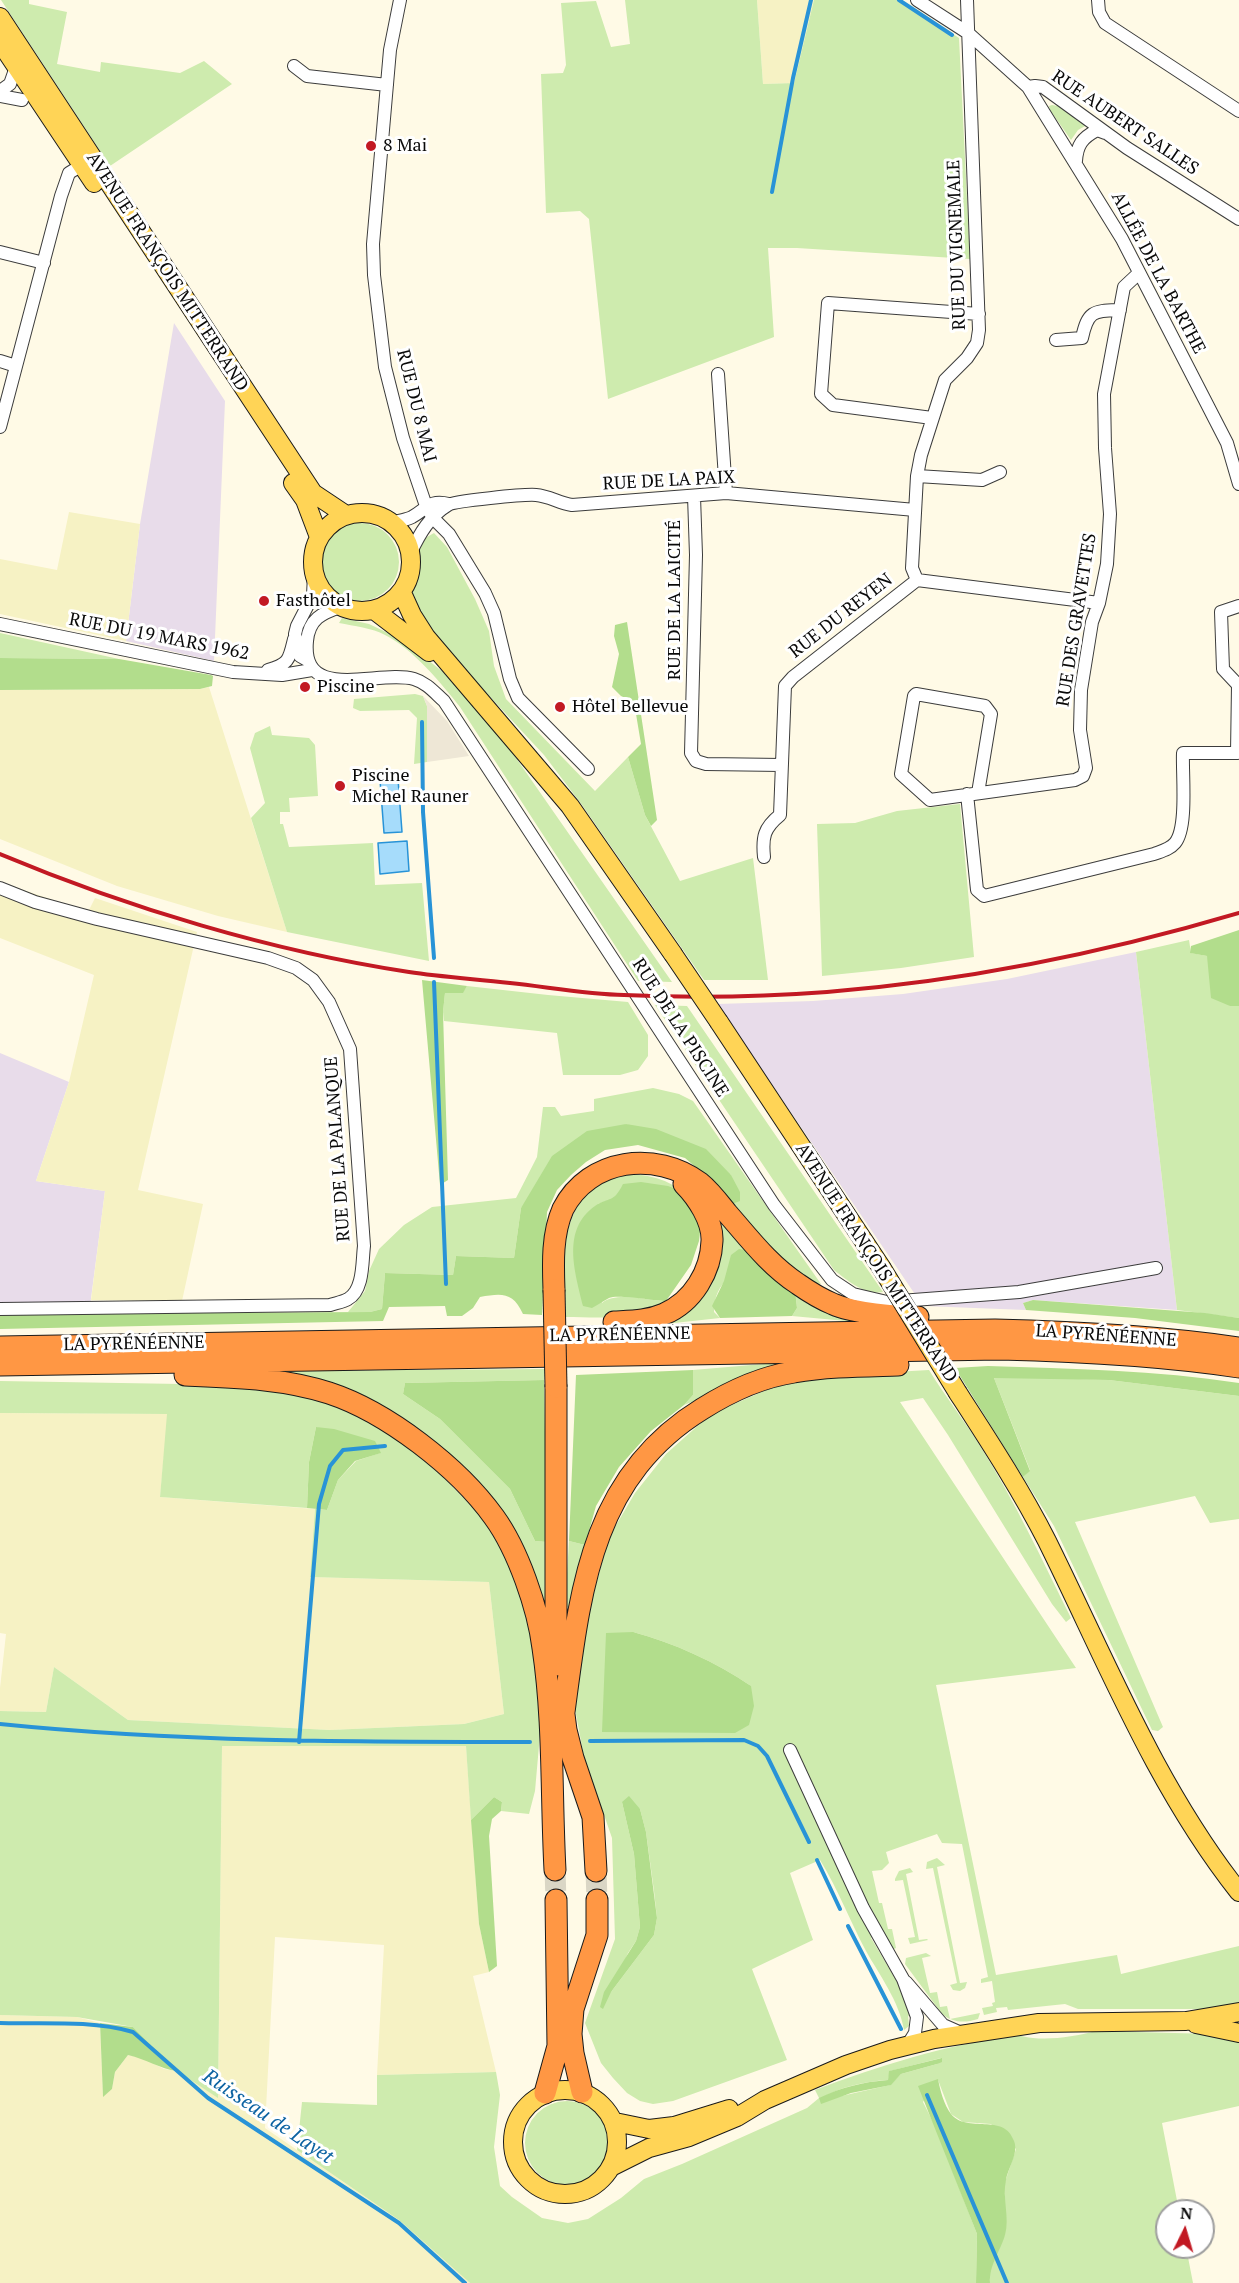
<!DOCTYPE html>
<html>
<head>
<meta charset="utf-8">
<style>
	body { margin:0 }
	#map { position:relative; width:1239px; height:2283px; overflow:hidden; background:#fffae6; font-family:"PT Serif",serif }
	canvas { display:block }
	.north { position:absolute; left:1155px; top:2199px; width:60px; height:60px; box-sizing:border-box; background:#fff; border:2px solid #9d9d9d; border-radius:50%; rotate:5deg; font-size:16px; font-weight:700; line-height:24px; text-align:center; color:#090909 }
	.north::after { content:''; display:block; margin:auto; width:21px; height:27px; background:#c21923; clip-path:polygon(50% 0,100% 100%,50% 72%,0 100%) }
</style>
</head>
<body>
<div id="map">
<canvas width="1239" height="2283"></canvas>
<div class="north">N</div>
</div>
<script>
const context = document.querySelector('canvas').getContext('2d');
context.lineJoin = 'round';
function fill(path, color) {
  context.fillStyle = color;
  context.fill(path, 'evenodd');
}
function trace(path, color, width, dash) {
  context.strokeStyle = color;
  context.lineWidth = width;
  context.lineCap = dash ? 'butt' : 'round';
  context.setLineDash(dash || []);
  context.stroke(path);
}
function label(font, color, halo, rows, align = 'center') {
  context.font = font + ' "PT Serif",serif';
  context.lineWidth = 6;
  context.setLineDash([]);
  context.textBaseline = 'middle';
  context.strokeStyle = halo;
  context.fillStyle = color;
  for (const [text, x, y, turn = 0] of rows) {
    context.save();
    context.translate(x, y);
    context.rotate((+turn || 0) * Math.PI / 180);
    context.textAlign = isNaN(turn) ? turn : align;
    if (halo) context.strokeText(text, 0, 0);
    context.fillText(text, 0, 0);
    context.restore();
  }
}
fill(new Path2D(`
	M174 323 225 401 214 661 126 641 140 524Z
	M1136 952 1177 1310 1033 1300 1023 1303 1026 1310 923 1306 717 1004 813 1001 903 994 1007 979Z
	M0 1053 69 1082 36 1181 105 1191 89 1314H0Z`), '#e8dcea');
fill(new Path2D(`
	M757 0H814L794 83 763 84Z
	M69 512 140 524 126 641 0 614V559L57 570Z
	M209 687 287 932 218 916 117 886 0 839V690L200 689Z
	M0 882 88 912 95 898 197 932 138 1190 203 1204 182 1301 91 1300 105 1191 36 1181 69 1082 94 975 0 938Z
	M0 1413 168 1414 160 1497 315 1509 310 1577 489 1582 504 1714 464 1724 330 1730 128 1720 54 1667 46 1712 0 1711V1688L6 1634 0 1633Z
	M222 1746H466L479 1924 489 1972 473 1976 496 2072 377 2075 384 1945 275 1937 265 2128 399 2220 470 2283H0V2015L77 2017 100 2023 103 2096 112 2089 115 2072 128 2055 143 2058 164 2069 177 2071 218 2097Z`), '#f6f2c4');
fill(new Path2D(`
	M1 0H29V4L67 12 57 64 100 72 101 62 180 73 204 61 232 84 110 166Z
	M625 0H757L763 84 794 83 814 0H902L959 38 970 259 797 248H768L774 337 608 399 589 219 580 211 546 213 541 74 563 73 566 65 561 3 596 1 611 47 630 44Z
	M1052 105 1058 106 1087 125 1078 130 1071 140 1050 110 1049 106Z
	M321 562a39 39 0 1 1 78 0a39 39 0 1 1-78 0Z
	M434 533 447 547 475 599 489 631 494 666 506 699 595 791 628 757 645 815 680 881 753 858 768 980H704L582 805 544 755 454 658 415 612 411 591 421 544 427 537Z
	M342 618 369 624 403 640 443 672 507 745 672 982 638 981 460 707C442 684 412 648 385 635 372 628 354 626 339 623Z
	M0 633 119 659 0 658Z
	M415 694 423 696 427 706V762L414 764 417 718 409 710 360 711 353 708 354 699Z
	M270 726 272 735 309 738 315 745 318 796 289 798 290 812H280V824H283L289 847 373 843 375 885 422 883 429 961 287 932 251 818 265 803 250 748 255 733Z
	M960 804 974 957 901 968 822 976 817 824 855 823 897 811Z
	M1189 940 1191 953 1207 956 1230 1006H1239V1318L1177 1310 1136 952Z
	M467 986 548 995 628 1002 648 1035V1056L638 1070 620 1075H563L557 1033 444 1021 443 1012 445 993 463 992Z
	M655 1005 687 1006 883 1292C864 1295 848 1281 834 1270Z
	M653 1088 679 1094 693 1101 821 1284 813 1283 794 1271 767 1248 732 1204 731 1175 626 1124 521 1208 514 1258 456 1256 453 1275 385 1273 382 1309 370 1312H348L365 1291 369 1271 379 1249 404 1225 432 1207 516 1198 537 1157 543 1107H555L561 1116 594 1111V1099Z
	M631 1174C654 1176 665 1179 684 1192L619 1193 613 1199 598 1204 602 1303C617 1291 647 1301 666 1301 639 1322 598 1317 565 1317 563 1270 556 1203 608 1179 615 1176 624 1175 631 1174Z
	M726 1221 761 1260C735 1275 715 1278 714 1312L720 1318 665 1324 680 1313 717 1227Z
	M795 1290 857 1318V1322L792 1316 797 1308Z
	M775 1363 777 1369 684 1405 693 1395V1370Z
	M545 1369 544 1380 405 1383 403 1394 440 1419 510 1489 535 1541 547 1542 545 1605H540L456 1468 273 1371Z
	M929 1370C945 1396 964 1420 980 1446 1015 1501 1042 1560 1071 1618L1066 1622 1052 1604 948 1435 923 1398 900 1402 1076 1668 936 1685 996 1975 1117 1955 1121 1974 1239 1946V2003L1223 2009H1078L1065 2004 1008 2010 1007 2007 996 2008 997 2012 984 2015 982 2008 993 2006 992 2003 995 2002 992 1981 981 1983V1979L988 1977 962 1844 942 1843 937 1834 886 1852 889 1863 882 1870 872 1871 879 1903H882L888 1929H892L896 1948 892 1950 878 1934 871 1938 902 1990 911 2015 908 2016 909 2026 904 2030C899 2001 880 1976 866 1951 850 1921 838 1889 820 1860L790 1873 813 1940 752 1969 787 2060 673 2101 653 2104 640 2101 627 2093 613 2078 601 2063 585 2023 615 1939 612 1838 584 1757 575 1709 584 1629 609 1537 635 1493 666 1454 711 1414 771 1388 825 1376ZM633 1632C674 1643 716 1662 751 1686ZM622 1802 640 1809 646 1832 654 1891 657 1918 654 1935 611 1992 628 1953 636 1941 640 1927 634 1854Z
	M1016 1377 1109 1380 1239 1396V1519L1210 1523 1195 1496 1075 1522 1163 1727 1158 1731 1152 1730 1054 1526 1023 1477 1030 1470 994 1378Z
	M0 1381 242 1385 329 1402 368 1419 397 1437 444 1478 484 1519 511 1567 531 1625 541 1678V1723L535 1791 529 1814 501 1811 502 1802 494 1797 471 1820 466 1746H222L218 2098 177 2071 133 2027 77 2017 0 2015V1711L46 1712 54 1667 128 1720 330 1730 464 1724 504 1714 489 1582 310 1577 315 1509 327 1510 338 1480 356 1461 380 1453 316 1427 309 1462 307 1508 160 1497 167 1414 0 1413Z
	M569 1541 585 1545 571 1608 565 1607Z
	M937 1858 945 1865 937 1867 960 1983 967 1982 965 1988 960 1991 953 1990 950 1985 957 1983 933 1868 926 1869 927 1862Z
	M910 1868 913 1872 906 1874 919 1940 927 1939 928 1940 910 1944 908 1938 915 1937 903 1880 895 1881V1879L899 1871Z
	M926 1953 931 1956 922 1958 930 1993 937 1992 940 2007 947 2006 950 2019 980 2013 978 2019C965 2023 953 2023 942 2014L905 1964 906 1958Z
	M1096 2031 1213 2034 1239 2038V2106L1162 2123 1179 2211H1167V2247H1186L1193 2283H990L989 2272 1005 2234V2182L1016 2149 991 2124 963 2122 951 2114 938 2080 923 2102 935 2126 977 2234 976 2283H470L399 2220 297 2150 302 2102 377 2105V2075L496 2072 500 2095 494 2147 500 2186 512 2197 542 2218 568 2223 588 2219 621 2198 644 2179 682 2164 807 2108 819 2098 815 2090C879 2066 947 2044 1015 2036 1021 2035 1026 2038 1033 2038 1054 2040 1076 2036 1096 2031ZM941 2058 937 2064 901 2074 890 2085 837 2097 820 2099C842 2086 863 2082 888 2080L890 2071Z
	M525 2143a42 42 0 1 1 84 0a42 42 0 1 1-84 0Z`), '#ceebae');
fill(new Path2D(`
	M627 622 657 820 651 826 645 815 628 757 641 744 634 702 621 696 612 687 619 654 614 636 615 625Z
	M0 658 119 659 211 675 213 676 212 686 200 689 0 690Z
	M1239 930V1006H1230L1211 998 1207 956 1190 953 1191 946Z
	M422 980 467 986 463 993H445L443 1012 448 1180 440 1185Z
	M626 1124 656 1129 706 1149 731 1175 740 1192V1201L732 1204 721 1189 685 1158 638 1145 605 1150 586 1162 571 1175 557 1190 547 1212 542 1315 523 1314C513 1292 502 1293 480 1297L473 1308 462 1316H447L445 1306 389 1307 383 1321 0 1329V1314L370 1312 382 1309 385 1273 453 1275 456 1256 514 1258 521 1208 552 1156 587 1131Z
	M641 1182 668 1186 684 1192 701 1224 699 1241 691 1265 666 1301C654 1301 618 1294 609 1298 603 1301 598 1305 592 1308L583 1306C575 1272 561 1230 595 1206 610 1196 613 1204 623 1184Z
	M739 1249 746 1250 795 1290 797 1308 792 1316 720 1318 712 1306 724 1281 731 1255Z
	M1033 1300 1205 1313 1239 1318V1331L1135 1318 1026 1310 1023 1303Z
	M988 1366C1072 1369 1156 1370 1239 1383V1396L1109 1380 994 1378 1030 1471 1023 1477 955 1368Z
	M693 1370V1395L684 1405 651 1431 619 1467 596 1506 585 1545 569 1541 576 1375Z
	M544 1380 547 1542 535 1541 510 1489 440 1419 403 1394 405 1383Z
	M316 1427 334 1429 375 1441 381 1453 355 1461 338 1480 327 1510 307 1508 309 1462Z
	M633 1632C674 1643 716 1662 751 1686L754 1706 749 1725 735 1733 602 1732 606 1633Z
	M629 1796 640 1809 646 1832 657 1918 654 1935 611 1992 603 2009 600 2007 604 1992 636 1941 640 1927 634 1854 622 1802Z
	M494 1797 502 1802 501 1811 492 1819 489 1836 497 1966 489 1972 479 1924 471 1820Z
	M100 2023 133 2027 177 2071C160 2069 146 2059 128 2055L115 2072 112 2089 103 2097Z
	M942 2058V2062L937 2064 901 2074 891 2085 851 2093 821 2104 819 2098C842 2087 863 2082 888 2080L889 2071Z
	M938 2079C940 2090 944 2105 951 2114 967 2134 1004 2112 1014 2141 1019 2153 1008 2168 1006 2180 1002 2198 1010 2218 1005 2235 1000 2252 989 2265 990 2283H976L977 2234 918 2086Z`), '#b2dd8c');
fill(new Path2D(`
	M423 696 447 721 469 756 427 762V706Z`), '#eee7d6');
const water = new Path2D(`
	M398 779 402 832 384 833 380 780Z
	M407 841 409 871 380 874 378 843Z`);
fill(water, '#a6dcfb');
trace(water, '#2893d7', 1.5);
trace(new Path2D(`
	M899 0 952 35
	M772 192 793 78 811 0
	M422 722 423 812 434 958
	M434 982 446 1284
	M0 1724C176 1742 353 1742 530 1742
	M590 1741 744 1740 758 1746 767 1756 809 1842
	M299 1742 319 1504 330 1466 343 1450 385 1446
	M817 1860 840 1909
	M848 1926 901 2029
	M0 2023C43 2024 91 2020 133 2032L208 2098 399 2223 465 2283
	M927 2095 1007 2283`), '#2893d7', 4);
trace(new Path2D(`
	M555 1870 556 1900
	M596 1871 597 1900`), '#dad6c5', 21, [21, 10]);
const minor = new Path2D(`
	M400 0 390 50 373 244 374 275 385 367 403 438 426 506 433 518 449 534 485 593 494 613 510 679 518 698 588 769
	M917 0 968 33 1028 87 1122 239 1227 443 1239 484
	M1098 0 1099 12 1105 23 1239 111
	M294 66 307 76 387 85
	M1028 87 1035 86 1043 87 1127 148 1239 219
	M0 91 10 84 16 67
	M0 96 22 100
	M1076 161C1077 145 1082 138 1097 130L1105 133
	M0 252 44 263
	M1056 340 1082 338C1088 310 1094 311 1120 310
	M0 361 16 366
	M718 374 726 493
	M932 418 833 405 821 394 828 303 979 314
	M0 427 61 196 69 173 82 165
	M917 476 982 480 1000 472
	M694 496 696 555 691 753 696 761 706 764 782 765
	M393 523C399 520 407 520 412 517 427 509 429 499 449 504
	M411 552C420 533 430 516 448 505 454 501 525 494 536 495 549 496 559 503 572 505L726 493 915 510
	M917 580 912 568 917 476 921 455 945 380 967 358 977 343 979 330 967 0
	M340 607C322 613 309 619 307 641 301 704 379 669 414 679 427 683 434 692 444 701L774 1205 832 1280 853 1294 887 1302 1019 1292 1156 1268
	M0 624 233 672 282 675 312 670
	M307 660 300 656 295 634 297 626 313 595 314 574
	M268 670C289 664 289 660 294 639
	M978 793 991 714 985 706 916 694 914 696 901 774 930 800 1075 780 1083 776 1086 768 1080 730 1081 690 1092 622 1099 603 1107 564 1110 514 1105 448 1104 394 1124 287 1139 273
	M967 794 977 890 984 896 1154 854C1162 851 1170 849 1175 843 1188 828 1182 773 1183 753H1237L1238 685 1223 669 1221 612 1239 606
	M764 857C762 837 764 828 780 815L785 686 793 677 917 580 1099 603
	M0 888 35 902 97 919 268 958 296 968 313 980 329 1002 350 1049 364 1246C362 1261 364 1290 348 1299 343 1302 336 1303 330 1305L0 1309
	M790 1750 863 1908 903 1979 917 2017 915 2033 907 2046
	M906 1982 943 2025 961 2033`);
const primary = new Path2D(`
	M0 17 313 493 346 515
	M0 42 94 183
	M293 483 305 500 319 537
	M313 562a49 49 0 1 1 98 0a49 49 0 1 1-98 0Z
	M402 593 412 615 426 637 570 806 673 954
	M374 610 429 652
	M719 1022 881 1267
	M958 1393C989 1441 1021 1490 1047 1541 1106 1660 1156 1787 1239 1892
	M1196 2024 1239 2033
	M513 2142a52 52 0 1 1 104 0a52 52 0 1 1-104 0Z
	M615 2122 649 2129 674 2126 729 2109
	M613 2166 649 2148 689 2137 737 2117 765 2100 846 2065 890 2050 934 2039 1039 2023 1186 2021 1239 2012`);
const motorway = new Path2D(`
	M554 1290C553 1263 552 1234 563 1209 589 1158 656 1150 700 1183 710 1191 719 1203 727 1213 749 1238 769 1265 798 1284 808 1291 821 1299 833 1304 853 1313 896 1317 918 1317
	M614 1322C631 1321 648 1321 664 1314 693 1302 711 1271 712 1241 713 1221 697 1197 684 1184
	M0 1347 995 1330C1077 1332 1158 1336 1239 1348
	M0 1365 1000 1349C1080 1351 1160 1355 1239 1367
	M185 1375C232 1377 283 1378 329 1393 387 1412 458 1467 494 1517 518 1550 538 1608 543 1648 554 1721 551 1796 555 1870
	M556 1387V1665
	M562 1699 566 1730 573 1758 593 1817 596 1871
	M564 1712C580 1593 590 1478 702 1409 729 1392 761 1377 794 1372 828 1366 864 1366 898 1365
	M582 2092 573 2053 571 2034 573 2009 597 1935V1900
	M545 2093 558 2046 556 1900`);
trace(minor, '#3c3c3c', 14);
trace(primary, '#1a1a1a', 20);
trace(motorway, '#1a1a1a', 23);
trace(minor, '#fff', 12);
trace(primary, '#ffd456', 18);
trace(motorway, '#ff9744', 21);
trace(new Path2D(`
	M0 854C129 908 271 951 409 972 442 977 476 979 510 983 548 987 586 994 624 995 691 998 760 997 827 992 967 981 1104 953 1239 913`), '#c21923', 4);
const primaryBridge = new Path2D(`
	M673 954 719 1022
	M881 1267 958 1393`);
const motorwayBridge = new Path2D(`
	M554 1290 556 1387`);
trace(primaryBridge, '#1a1a1a', 20, []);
trace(motorwayBridge, '#1a1a1a', 23, []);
trace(primaryBridge, '#ffd456', 18);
trace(motorwayBridge, '#ff9744', 21);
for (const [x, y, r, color] of [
	[371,146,6,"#c21923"],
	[264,601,6,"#c21923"],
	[305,687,6,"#c21923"],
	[560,707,6,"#c21923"],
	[340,786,6,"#c21923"]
]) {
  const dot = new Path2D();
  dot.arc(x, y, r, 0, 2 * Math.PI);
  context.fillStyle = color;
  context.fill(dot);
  trace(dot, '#fff', 2);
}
label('18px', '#090909', '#fff', [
	["RUE AUBERT SALLES",1125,123,34],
	["RUE DU VIGNEMALE",957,245,-92],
	["AVENUE FRANÇOIS MITTERRAND",167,272,57],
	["ALLÉE DE LA BARTHE",1158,273,62],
	["RUE DU 8 MAI",416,406,76],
	["RUE DE LA PAIX",669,481,-3],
	["RUE DE LA LAICITÉ",675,600,-90],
	["RUE DU REYEN",841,616,-38],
	["RUE DES GRAVETTES",1077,620,-81],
	["RUE DU 19 MARS 1962",159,637,11],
	["RUE DE LA PISCINE",680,1028,57],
	["RUE DE LA PALANQUE",338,1149,-94],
	["AVENUE FRANÇOIS MITTERRAND",876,1263,57],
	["LA PYRÉNÉENNE",620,1335,-1],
	["LA PYRÉNÉENNE",1106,1336,4],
	["LA PYRÉNÉENNE",134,1344,-1]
]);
label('18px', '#090909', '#fff', [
	["8 Mai",383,146],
	["Fasthôtel",276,601],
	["Piscine",317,687],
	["Hôtel Bellevue",572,707],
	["Piscine",352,776],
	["Michel Rauner",352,797]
], 'left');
label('italic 20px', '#0c63a2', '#fff', [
	["Ruisseau de Layet",268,2117,34]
]);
</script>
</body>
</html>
